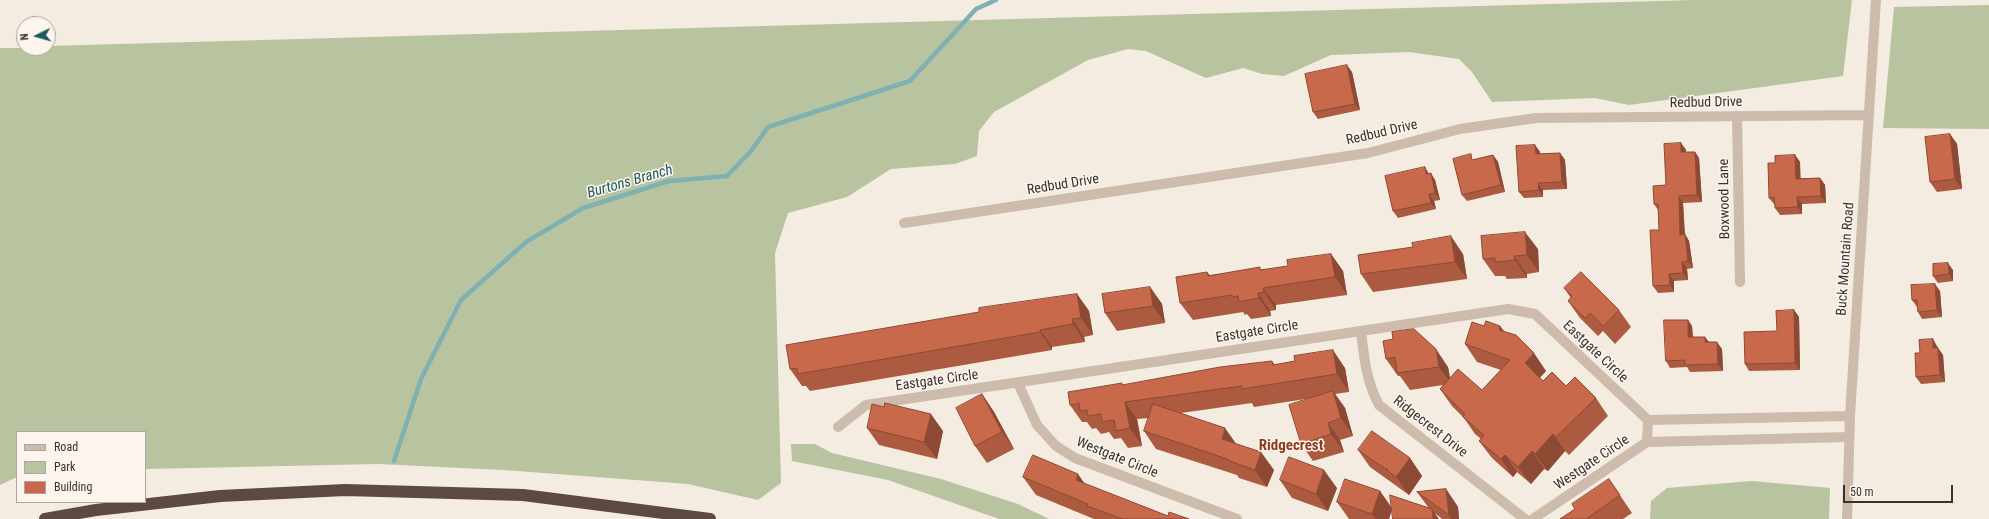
<!DOCTYPE html>
<html>
<head>
<meta charset="utf-8">
<style>
	body { margin:0 }
	#map { position:relative; width:1989px; height:519px; overflow:hidden; background:#f4ebe1; font-family:"Roboto Condensed",sans-serif }
	canvas { display:block }
	.legend { position:absolute; left:16px; top:431px; width:130px; height:72px; box-sizing:border-box; background:#fbf5ee; border:1px solid #aea6a0; margin:0; padding:5px 7px; list-style:none; font-size:12px; color:#3b302b }
	.legend li { display:flex; align-items:center; gap:8px; height:20px }
	.legend b { width:20px; border:1px solid #aea6a0 }
	.north { position:absolute; left:16px; top:16px; width:40px; height:40px; box-sizing:border-box; background:#fbf5ee; border:1px solid #aea6a0; border-radius:50%; rotate:265deg; font-size:11px; font-weight:700; line-height:16px; text-align:center; color:#3b302b }
	.north::after { content:''; display:block; margin:auto; width:14px; height:18px; background:#1f5a5e; clip-path:polygon(50% 0,100% 100%,50% 72%,0 100%) }
	.scale { position:absolute; left:1843px; top:485px; width:110px; height:18px; box-sizing:border-box; border:2px solid #3b302b; border-top:0; padding-left:5px; font-size:12px; line-height:14px; white-space:nowrap; color:#3b302b; -webkit-text-stroke:3px #fbf5ee; paint-order:stroke }
</style>
</head>
<body>
<div id="map">
<canvas width="1989" height="519"></canvas>
<ul class="legend">
<li><b style="height:5px;background:#cdbbac"></b>Road</li>
<li><b style="height:11px;background:#b8c4a0"></b>Park</li>
<li><b style="height:11px;background:#c8694b"></b>Building</li>
</ul>
<div class="north">N</div>
<div class="scale">50 m</div>
</div>
<script>
const context = document.querySelector('canvas').getContext('2d');
context.lineJoin = 'round';
function fill(path, color) {
  context.fillStyle = color;
  context.fill(path, 'evenodd');
}
function trace(path, color, width, dash) {
  context.strokeStyle = color;
  context.lineWidth = width;
  context.lineCap = dash ? 'butt' : 'round';
  context.setLineDash(dash || []);
  context.stroke(path);
}
function label(font, color, halo, rows, align = 'center') {
  context.font = font + ' "Roboto Condensed",sans-serif';
  context.lineWidth = 3;
  context.setLineDash([]);
  context.textBaseline = 'middle';
  context.strokeStyle = halo;
  context.fillStyle = color;
  for (const [text, x, y, turn = 0] of rows) {
    context.save();
    context.translate(x, y);
    context.rotate((+turn || 0) * Math.PI / 180);
    context.textAlign = isNaN(turn) ? turn : align;
    if (halo) context.strokeText(text, 0, 0);
    context.fillText(text, 0, 0);
    context.restore();
  }
}
fill(new Path2D(`
	M1694 0H1852L1843 76 1629 105 1595 98 1492 102 1472 72 1459 59 1409 52 1331 55 1284 76 1262 74 1243 68 1206 78 1146 51 1128 49 1088 60 994 112 979 131 977 156 955 164 891 169 847 197 788 213 775 253 781 483 758 500 688 484 504 470 378 464 145 469V432H17V477L0 485V48H48V46Z
	M1989 5V129L1883 128 1894 7Z
	M791 444H815L832 453 941 479 1018 504 1049 519H999L888 480 792 461Z
	M1752 481 1830 488 1829 519H1650L1651 501 1667 488Z`), '#b8c4a0');
trace(new Path2D(`
	M394 461 421 379 461 300 526 242 583 208 669 181 727 176 751 151 768 127 910 81 976 9 996 0`), '#7fb0b2', 4.5);
trace(new Path2D(`
	M1737 116 1740 282
	M904 223 1368 153 1460 129 1536 118 1869 115
	M1361 331C1364 357 1366 381 1379 405L1525 519
	M1018 383 1037 425 1056 446 1075 458 1237 519
	M1648 420 1850 416
	M838 427 866 405 1508 309 1535 314 1648 420
	M1647 442 1849 437
	M1533 519 1647 442 1648 420
	M1847 519 1850 416 1876 0`), '#cdbbac', 10);
trace(new Path2D(`
	M45 519 96 510 220 496 345 490 523 495 710 519`), '#5c4a42', 12);
fill(new Path2D(`
	M1352 72 1360 110 1318 119 1313 112Z
	M1950 134 1957 144 1962 189 1937 192 1930 182Z
	M1681 143 1686 150V152H1695L1699 158 1702 202 1683 203 1685 234 1689 241 1693 268 1687 269 1688 280 1674 281V292L1658 293 1653 286 1659 230 1658 210 1654 204 1666 185Z
	M1535 145 1540 152V154L1560 153 1565 160 1567 189 1543 190V197L1524 198 1519 192Z
	M1493 155 1498 162 1505 192 1467 201 1462 195 1474 160Z
	M1795 155 1800 162V178H1820L1825 185 1826 203 1802 204V214L1780 215 1775 208V204H1774L1769 198 1775 163Z
	M1429 173 1435 180 1440 200 1434 201 1436 209 1398 218 1393 211Z
	M1538 249 1539 272 1527 274V278L1507 279 1505 276H1495L1483 259Z
	M1331 254 1343 271 1347 295 1276 305V310L1270 311 1271 316 1251 319 1247 314 1245 315 1243 312 1193 320 1180 303 1207 272 1210 275 1262 270 1288 266Z
	M1463 254 1467 279 1373 292 1361 274Z
	M1953 270V281L1938 283 1933 276Z
	M1150 287 1162 304 1165 323 1117 331 1105 313Z
	M1564 288 1619 310 1631 327 1615 344 1603 331 1598 336 1580 318 1568 301 1571 298Z
	M1940 291 1942 317 1922 319 1918 312 1917 307 1912 300Z
	M1077 294 1089 311 1093 335 1084 337 1085 342 1052 347V350L810 391 806 386H802L790 369 979 312Z
	M1794 310 1799 317 1800 370 1749 371 1745 364 1777 331Z
	M1688 320 1692 326 1693 337H1705L1709 342 1722 349 1723 371 1690 372 1687 367 1670 368 1666 361Z
	M1484 326H1500L1504 331 1546 371 1540 377 1543 381 1566 386 1596 398 1608 416 1569 455 1565 451 1548 471 1544 469 1531 484 1517 472 1513 477 1492 458 1479 441 1481 439 1475 434 1464 418 1452 406 1440 389 1443 385 1410 390 1400 376H1398L1386 359 1383 341 1448 367 1450 378 1482 390 1501 370 1477 362 1465 344Z
	M1937 346 1938 348 1943 355 1945 382 1921 384 1916 377 1920 353Z
	M1272 361 1275 365 1345 368 1349 392 1335 394 1345 408 1353 436 1340 440 1344 452 1313 461 1301 444 1312 398 1254 407 1252 403 1181 413 1236 444 1274 470 1267 487 1239 478 1237 475 1156 449 1144 431 1149 418 1137 419 1142 446 1128 448 1121 438 1114 439 1109 432 1101 434 1096 428 1092 429 1087 422H1082L1070 405Z
	M982 394 994 412 1014 449 987 463 975 446Z
	M867 428 943 431 937 459 879 445Z
	M1358 450 1410 458 1422 476 1409 495 1370 467Z
	M1023 477 1085 484 1168 516 1189 519H1094L1036 495Z
	M1609 479 1632 513 1623 519H1560L1575 509Z
	M1280 480 1337 488 1328 511 1292 498Z
	M1446 489 1458 507 1459 519H1442L1436 514 1392 509 1389 519H1349L1337 502 1380 491 1392 508 1428 507 1417 492Z`), '#ac5a40');
fill(new Path2D(`
	M1347 65 1352 72 1360 110 1355 104Z
	M1950 134 1957 144 1962 189 1955 179Z
	M1681 143 1686 150V159L1681 152Z
	M1535 145 1540 152V161L1536 154Z
	M1695 152 1699 158 1702 202 1697 195Z
	M1560 153 1565 160 1567 189 1562 182Z
	M1493 155 1498 162 1505 192 1501 185Z
	M1795 155 1800 162 1801 186 1796 179Z
	M1425 167 1429 174H1426Z
	M1431 173 1435 180 1440 200 1435 193Z
	M1820 178 1825 185 1826 203 1821 196Z
	M1538 183 1543 190V197L1539 190Z
	M1429 194 1434 201 1436 209 1431 203Z
	M1679 196 1683 203 1685 242 1680 235Z
	M1797 197 1802 204V214L1798 207Z
	M1525 232 1538 249 1539 272 1527 255Z
	M1685 234 1689 241 1693 268 1688 261Z
	M1451 236 1463 254 1467 279 1455 262Z
	M1331 254 1343 271 1347 295 1335 277Z
	M1514 256 1527 274V278L1515 260Z
	M1682 262 1687 269 1688 280 1683 273Z
	M1948 263 1953 270V281L1949 274Z
	M1669 274 1674 281V292L1670 285Z
	M1935 284 1940 291 1942 317 1937 310Z
	M1150 287 1162 304 1165 323 1153 306Z
	M1263 288 1276 305V310L1264 292Z
	M1258 293 1270 311 1271 316 1259 298Z
	M1077 294 1089 311 1093 335 1081 318Z
	M1794 310 1799 317 1800 370 1795 363Z
	M1072 319 1084 337 1085 342 1073 324Z
	M1688 320 1692 326 1693 344 1688 337Z
	M1500 326 1512 343 1499 330Z
	M1040 330 1052 347V350L1040 332Z
	M1705 337 1710 344 1705 342Z
	M1933 339 1937 346 1938 355 1933 348Z
	M1717 342 1722 349 1723 371 1718 364Z
	M1938 348 1943 355 1945 382 1940 375Z
	M1436 349 1448 367 1451 384 1439 367Z
	M1333 350 1345 368 1349 392 1337 374Z
	M1534 353 1546 371 1537 381 1525 363Z
	M1333 391 1345 408 1353 436 1341 418Z
	M982 394 994 412 1014 449 1002 432Z
	M1125 402 1137 419 1142 446 1130 428Z
	M931 414 943 431 937 459 924 442Z
	M1328 423 1340 440 1344 452 1331 434Z
	M1225 428 1237 445 1222 439Z
	M1553 434 1565 451 1548 471 1535 454Z
	M1532 451 1544 469 1531 484 1518 467Z
	M1261 452 1274 470 1267 487 1255 470Z
	M1505 455 1517 472 1513 477 1501 459Z
	M1410 458 1422 476 1409 495 1396 477Z
	M1324 470 1337 488 1328 511 1316 494Z
	M1078 474 1090 491 1076 480Z
	M1446 489 1458 507 1459 519H1451L1449 515Z
	M1380 491 1392 509 1389 519H1376L1372 514Z
	M1432 509 1439 519H1433Z`), '#8c4a34');
const building = new Path2D(`
	M1347 65 1355 104 1313 112 1305 74Z
	M1950 134 1955 179 1930 182 1925 137Z
	M1681 143V152H1695L1697 195 1679 196 1680 235 1685 234 1688 261 1682 262 1683 273 1669 274 1670 285 1653 286 1650 230H1659L1658 204H1654L1653 186 1666 185 1664 144Z
	M1535 145 1536 154 1560 153 1562 182 1538 183 1539 190 1519 192 1516 146Z
	M1471 154 1472 160 1493 155 1501 185 1462 195 1453 159Z
	M1795 155 1796 179 1820 178 1821 196 1797 197 1798 207 1775 208 1774 197 1769 198 1768 163H1775V156Z
	M1425 167 1426 174 1431 173 1435 193 1429 194 1431 203 1393 211 1385 176Z
	M1525 232 1527 255 1514 256 1515 260 1495 262V258L1483 259 1481 236Z
	M1451 236 1455 262 1361 274 1358 255 1413 247 1412 243Z
	M1331 254 1335 277 1263 288 1264 292 1258 293 1259 298 1239 302 1238 296 1233 297 1232 295 1180 303 1176 277 1207 272 1208 276 1260 267V270L1288 266 1287 260Z
	M1948 263 1949 274 1933 276V264Z
	M1581 272 1619 310 1603 326 1590 313 1585 318 1568 301 1572 296 1564 288Z
	M1935 284 1937 310 1918 312 1917 300H1912L1911 285Z
	M1150 287 1153 306 1105 313 1102 294Z
	M1077 294 1081 318 1072 319 1073 324 1040 330V332L798 374 797 368 790 369 786 345 979 312V308Z
	M1794 310 1795 363 1745 364 1744 332 1777 331 1776 311Z
	M1664 320H1688V337H1705V342H1717L1718 364 1685 365V360L1666 361Z
	M1486 321 1500 326 1499 330 1516 335 1534 353 1525 363 1543 381 1552 372 1566 386 1575 377 1596 398 1556 437 1553 434 1535 454 1532 451 1518 467 1505 455 1501 459 1479 441 1484 435 1463 417 1465 414 1440 389 1458 369 1482 390 1510 360 1465 344 1472 322 1484 326Z
	M1414 329 1436 349 1439 367 1397 373 1395 357 1386 359 1383 341 1393 339 1392 332Z
	M1933 339V348H1938L1940 375 1916 377 1915 353H1920L1919 340Z
	M1333 350 1337 374 1242 389V386L1125 402 1130 428 1116 431 1114 420 1102 422 1101 414 1088 416 1087 410 1080 411 1079 403 1070 405 1068 392 1122 383V385L1220 367 1272 361 1273 365 1295 361 1294 356Z
	M1333 391 1341 418 1328 423 1331 434 1301 444 1289 405Z
	M982 394 1002 432 975 446 956 408Z
	M885 403 931 414 924 442 867 428 872 404 884 407Z
	M1153 404 1225 428 1222 439 1261 452 1255 470 1227 460V459L1144 431Z
	M1372 431 1410 458 1396 477 1388 471 1387 468V470L1358 450Z
	M1033 455 1078 474 1076 480 1168 516 1169 512 1189 519H1123L1087 506 1088 504 1023 477Z
	M1289 457 1324 470 1316 494 1280 480Z
	M1345 479 1380 491 1372 514 1337 502Z
	M1609 479 1620 495 1586 519H1560L1575 509 1572 504Z
	M1446 489 1449 515 1417 492Z
	M1390 495 1432 509 1433 519H1393Z`);
fill(building, '#c8694b');
trace(building, '#8c4a34', 1);
label('14px', '#3b302b', '#fbf5ee', [
	["Redbud Drive",1706,103,-1],
	["Redbud Drive",1382,133,-13],
	["Redbud Drive",1063,185,-9],
	["Boxwood Lane",1725,199,-91],
	["Buck Mountain Road",1846,259,-86],
	["Eastgate Circle",1257,332,-9],
	["Eastgate Circle",1595,352,43],
	["Eastgate Circle",937,381,-8],
	["Ridgecrest Drive",1430,427,38],
	["Westgate Circle",1117,458,22],
	["Westgate Circle",1592,463,-34]
]);
label('italic 15px', '#1f5a5e', '#fbf5ee', [
	["Burtons Branch",630,182,-16]
]);
label('bold 15px', '#8c3b22', '#fbf5ee', [
	["Ridgecrest",1291,446]
]);
</script>
</body>
</html>
